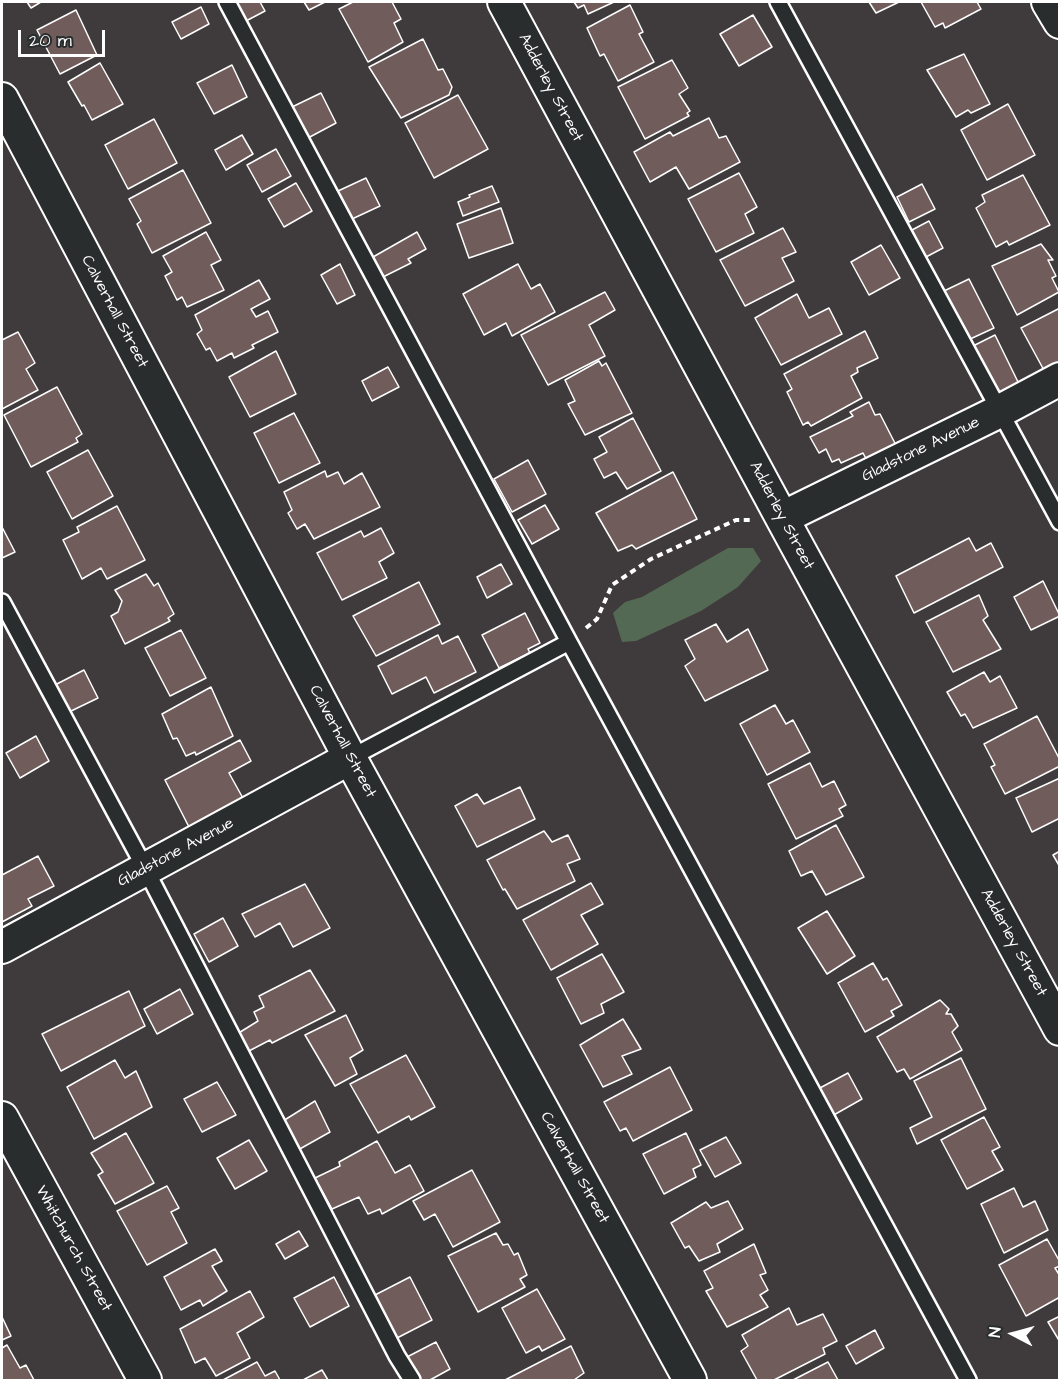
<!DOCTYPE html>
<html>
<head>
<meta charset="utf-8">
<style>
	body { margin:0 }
	#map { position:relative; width:1061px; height:1382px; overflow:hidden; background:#3f3b3c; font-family:"Architects Daughter",sans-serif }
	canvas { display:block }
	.frame { position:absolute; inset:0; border:3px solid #fff; pointer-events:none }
	.north { position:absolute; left:983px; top:1304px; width:60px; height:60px; -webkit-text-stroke:4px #2a2d2e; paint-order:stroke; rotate:276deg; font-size:16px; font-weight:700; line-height:24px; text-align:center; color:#fff }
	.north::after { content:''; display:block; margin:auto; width:21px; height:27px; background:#fff; clip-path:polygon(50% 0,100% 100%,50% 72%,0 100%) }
	.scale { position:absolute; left:18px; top:30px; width:87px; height:27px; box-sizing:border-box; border:3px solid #fff; border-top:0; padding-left:8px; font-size:18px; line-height:21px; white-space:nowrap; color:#fff; -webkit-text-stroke:4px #2a2d2e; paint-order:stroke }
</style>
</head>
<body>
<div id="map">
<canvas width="1061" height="1382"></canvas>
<div class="frame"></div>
<div class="north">N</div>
<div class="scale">20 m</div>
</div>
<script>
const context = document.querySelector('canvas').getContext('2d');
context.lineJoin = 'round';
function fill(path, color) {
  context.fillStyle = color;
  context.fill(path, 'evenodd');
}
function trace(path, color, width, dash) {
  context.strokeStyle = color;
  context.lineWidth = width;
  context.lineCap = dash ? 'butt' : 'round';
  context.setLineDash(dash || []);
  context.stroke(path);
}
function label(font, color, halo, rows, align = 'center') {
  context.font = font + ' "Architects Daughter",sans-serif';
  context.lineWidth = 5;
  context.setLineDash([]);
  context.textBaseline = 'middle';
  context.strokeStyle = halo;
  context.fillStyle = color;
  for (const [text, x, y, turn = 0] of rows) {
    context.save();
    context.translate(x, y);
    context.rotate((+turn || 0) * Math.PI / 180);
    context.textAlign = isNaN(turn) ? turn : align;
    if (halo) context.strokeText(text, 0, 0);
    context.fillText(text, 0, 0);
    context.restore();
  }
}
fill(new Path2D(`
	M728 548H753L761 561 738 587 701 611 636 641 622 642 613 613 625 602 642 597Z`), '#546954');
const building = new Path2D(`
	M27 2H41L31 8Z
	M235 2H260L265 11 246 21Z
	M304 2H325L309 10Z
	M353 2H392L401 19 394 23 403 42 368 62 339 9Z
	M574 2H614L588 14 584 5 578 8Z
	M869 2H899L876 13Z
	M921 2H977L981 9 945 28 943 23 935 27Z
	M630 5 643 32 639 34 654 62 618 81 604 54 600 56 587 28Z
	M201 7 209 24 181 39 172 22Z
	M76 10 97 55 60 74 37 30Z
	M753 15 772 47 739 66 720 34Z
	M423 39 438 70 443 69 452 87 449 95 401 118 369 67Z
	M964 54 990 104 971 113 968 110 956 117 927 70Z
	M672 60 688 88 679 94 690 111 687 113 689 116 645 139 618 87Z
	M100 63 123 104 92 120 84 105 82 106 68 82Z
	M232 65 247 97 214 114 197 83Z
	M321 93 336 123 308 138 292 107Z
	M458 95 488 149 434 178 405 123Z
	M1008 104 1035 155 987 180 961 130Z
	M709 118 719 138 726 136 740 162 689 189 676 167 650 182 634 152 670 132 673 136Z
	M154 119 177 163 128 189 105 145Z
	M242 135 253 154 226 170 215 150Z
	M276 149 291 176 262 192 247 165Z
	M183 170 211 223 152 253 137 224 141 221 129 199Z
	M739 173 757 207 745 214 754 233 716 252 688 199Z
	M1023 175 1050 225 1009 245 1007 241 996 247 976 208 985 202 982 195Z
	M366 178 380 206 352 219 338 191Z
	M296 183 312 211 284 227 268 199Z
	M922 184 935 209 909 222 897 197Z
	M492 186 499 202 463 216 458 202 470 197 469 195Z
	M501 208 513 243 469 258 457 224Z
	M929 221 943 248 926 257 912 230Z
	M783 228 796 252 782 258 794 281 745 306 720 260Z
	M206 232 221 260 211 265 224 290 187 307 182 297 177 300 165 276 172 272 163 256Z
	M417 232 426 249 408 259 411 263 383 277 373 257Z
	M1041 244 1053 260H1048L1056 276 1052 278 1059 292 1017 315 992 266Z
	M881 245 900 278 869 295 851 262Z
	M340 264 355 295 337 304 321 275Z
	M518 264 531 289 540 284 555 312 512 336 506 323 484 335 463 294Z
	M969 279 994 328 968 340 944 291Z
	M259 280 270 299 251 309 256 317 268 311 278 332 252 345 254 348 234 358 232 353 217 361 210 348 206 350 197 334 202 330 195 315Z
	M605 292 615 310 589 325 605 356 548 385 521 335Z
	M797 294 809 318 829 308 842 334 781 365 755 318Z
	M1060 308V367L1046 374 1021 328Z
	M865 331 878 358 857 368 858 372 851 376 862 398 811 426 808 422 803 425 787 392 792 389 784 374Z
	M18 332 35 363 26 369 38 390 2 409V340Z
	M995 335 1020 386 999 397 973 346Z
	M276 351 296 394 250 417 229 377Z
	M599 361 602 366 606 363 632 413 585 435 568 404 575 401 565 380Z
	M388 367 399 387 372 401 362 381Z
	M57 387 82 434 76 438 78 442 31 467 4 415Z
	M869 402 875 415 880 414 901 455 872 470 863 453 841 463 839 459 832 462 826 449 819 453 810 437 853 416 850 412Z
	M294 413 320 463 279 483 254 433Z
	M633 418 661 471 627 489 616 472 604 478 594 459 607 452 599 437Z
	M88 450 113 496 72 519 47 472Z
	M528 460 546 494 512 512 494 479Z
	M325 471 327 477 338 472 344 484 362 473 380 507 314 539 305 524 297 529 288 513 292 510 284 492Z
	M673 472 697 519 636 549 632 545 618 551 596 513Z
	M545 505 559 529 532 544 518 520Z
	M117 506 145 560 107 579 101 568 82 579 63 540 79 532 77 527Z
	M2 527 15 552 2 558Z
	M381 528 394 553 379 562 387 578 342 600 317 553 361 531 364 537Z
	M969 538 976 551 991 543 1003 567 914 613 896 576Z
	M501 564 512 584 487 598 477 577Z
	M146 574 154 586 158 583 174 614 168 618 170 621 125 644 111 616 118 612 122 601 115 590Z
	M1043 581 1060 616 1031 630 1014 597Z
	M419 582 440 624 376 656 353 616Z
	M979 595 988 616 983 620 1001 649 953 672 926 622Z
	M525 613 540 643 528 649 530 653 499 668 482 635Z
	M716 624 727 642 748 629 768 670 705 701 685 666 695 659 685 640Z
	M181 630 206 678 170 696 145 648Z
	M438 635 442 644 458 636 476 672 434 693 426 677 392 694 378 666Z
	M84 670 98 698 67 713 53 686Z
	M984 672 990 682 1000 676 1017 708 973 728 965 714 961 716 947 692Z
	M211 687 233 736 196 755 195 752 186 756 177 738 173 739 162 714Z
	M775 705 786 724 793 720 810 752 767 775 740 724Z
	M1037 716 1060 760V766L1005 794 991 767 995 765 984 744Z
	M36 736 49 761 20 778 6 753Z
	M240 740 251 761 229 773 244 800 190 829 165 780Z
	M810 763 822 787 834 781 846 805 839 809 843 816 796 839 768 784Z
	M1060 778V818L1032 832 1016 798Z
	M520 787 535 819 477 847 455 806 477 794 484 804Z
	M836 825 864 877 826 895 812 871 801 876 789 851Z
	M544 831 552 842 568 835 580 859 567 864 575 881 517 909 505 889 503 890 487 860Z
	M1060 851V867L1053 855Z
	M38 856 54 886 28 899 32 906 2 922V875Z
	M591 883 603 904 581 915 598 944 551 970 523 920Z
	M305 884 330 928 293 947 280 923 255 937 242 914Z
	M827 911 855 956 827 974 798 928Z
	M223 918 238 946 209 962 194 934Z
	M602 954 624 992 601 1004 604 1013 581 1024 557 978Z
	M873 963 883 980 887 978 902 1005 891 1011 894 1016 865 1032 838 983Z
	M310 970 335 1011 272 1043 270 1040 247 1052 237 1034 258 1021 254 1012 264 1007 259 996Z
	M180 989 193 1014 157 1034 144 1009Z
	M129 991 145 1026 61 1071 42 1034Z
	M940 1000 949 1009 946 1014H951L958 1026 952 1032 962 1050 910 1079 904 1069 897 1072 877 1037Z
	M346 1015 363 1050 350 1058 357 1074 335 1086 305 1035Z
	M623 1019 641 1049 622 1056 632 1074 603 1087 580 1045Z
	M406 1055 435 1107 411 1120 409 1116 378 1133 350 1084Z
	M961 1058 986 1109 917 1144 910 1128 932 1117 914 1081Z
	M115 1060 125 1078 136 1071 152 1107 94 1139 67 1087Z
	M670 1067 692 1110 633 1141 626 1128 620 1131 604 1102Z
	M848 1073 862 1099 832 1116 818 1089Z
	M217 1082 236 1115 202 1132 184 1099Z
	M315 1101 330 1132 298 1150 283 1121Z
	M984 1117 1000 1147 992 1151 1003 1170 967 1189 941 1140Z
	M126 1133 154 1183 115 1204 98 1175 103 1172 91 1153Z
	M686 1133 701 1165 693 1169 696 1177 664 1194 643 1154Z
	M726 1137 741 1163 715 1177 700 1150Z
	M249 1140 267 1171 235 1189 217 1158Z
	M377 1141 395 1173 410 1165 424 1191 382 1214 380 1209 368 1214 359 1197 332 1209 315 1178 340 1166 339 1162Z
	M472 1170 500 1222 453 1247 435 1214 424 1220 413 1201Z
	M167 1186 179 1208 171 1212 187 1243 147 1265 117 1211Z
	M1014 1188 1023 1207 1035 1201 1048 1230 1004 1253 981 1204Z
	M728 1201 743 1229 717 1244 720 1252 699 1261 689 1246 685 1248 671 1223 706 1202 711 1208Z
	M299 1231 308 1246 285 1259 276 1244Z
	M496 1233 503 1245 508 1244 514 1255 518 1253 527 1275 520 1279 525 1287 478 1312 448 1256Z
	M1047 1239 1060 1262V1266L1055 1268 1060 1276V1297L1026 1316 999 1265Z
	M754 1244 766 1273 760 1275 768 1290 760 1295 768 1307 727 1327 706 1291 713 1288 704 1271Z
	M215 1249 222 1261 212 1266 227 1291 203 1306 200 1300 181 1310 164 1277Z
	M334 1277 349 1306 310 1327 294 1298Z
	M410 1277 432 1320 397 1338 375 1295Z
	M537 1289 565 1339 542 1351 539 1346 526 1353 502 1308Z
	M250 1291 264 1317 237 1333 250 1358 216 1376 205 1358 195 1363 180 1329Z
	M789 1308 797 1325 823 1314 837 1341 823 1348 825 1354 774 1380H757L741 1351 748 1346 742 1335Z
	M1060 1316V1342L1048 1322Z
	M2 1317 11 1336 2 1340Z
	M875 1330 884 1348 856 1364 846 1346Z
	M436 1342 450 1369 430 1380H420L407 1357Z
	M7 1345 20 1368 26 1365 34 1380H2V1348Z
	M571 1346 584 1373 574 1380H505Z
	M257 1362 265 1376 275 1371 280 1380H223Z
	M828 1362 838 1380H793Z
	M322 1370 328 1380H303Z`);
fill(building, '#705d5b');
trace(building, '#fff', 1.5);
const service = new Path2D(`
	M227 2 569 642 968 1380
	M778 2 1060 522
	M2 602 146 870 397 1356 412 1380
	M350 758 569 642`);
const minor = new Path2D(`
	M504 2 782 518 1060 1029
	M1048 2 1060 22
	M2 99 350 758 690 1380
	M782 518 998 412 1060 379
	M2 947 350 758
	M2 1118 145 1380`);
trace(service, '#fff', 20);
trace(minor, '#fff', 36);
trace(new Path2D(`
	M586 628 597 619 612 585 651 559 736 520H750`), '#fff', 4, [6, 4.5]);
trace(service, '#2a2d2e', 15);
trace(minor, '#2a2d2e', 32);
label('16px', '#fff', '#2a2d2e', [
	["Adderley Street",550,88,62],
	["Calverhall Street",114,312,62],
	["Gladstone Avenue",921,450,-26],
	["Adderley Street",781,516,62],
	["Calverhall Street",342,742,62],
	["Gladstone Avenue",176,853,-28],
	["Adderley Street",1013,943,61],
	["Calverhall Street",574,1168,61],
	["Whitchurch Street",73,1249,61]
]);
</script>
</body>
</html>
